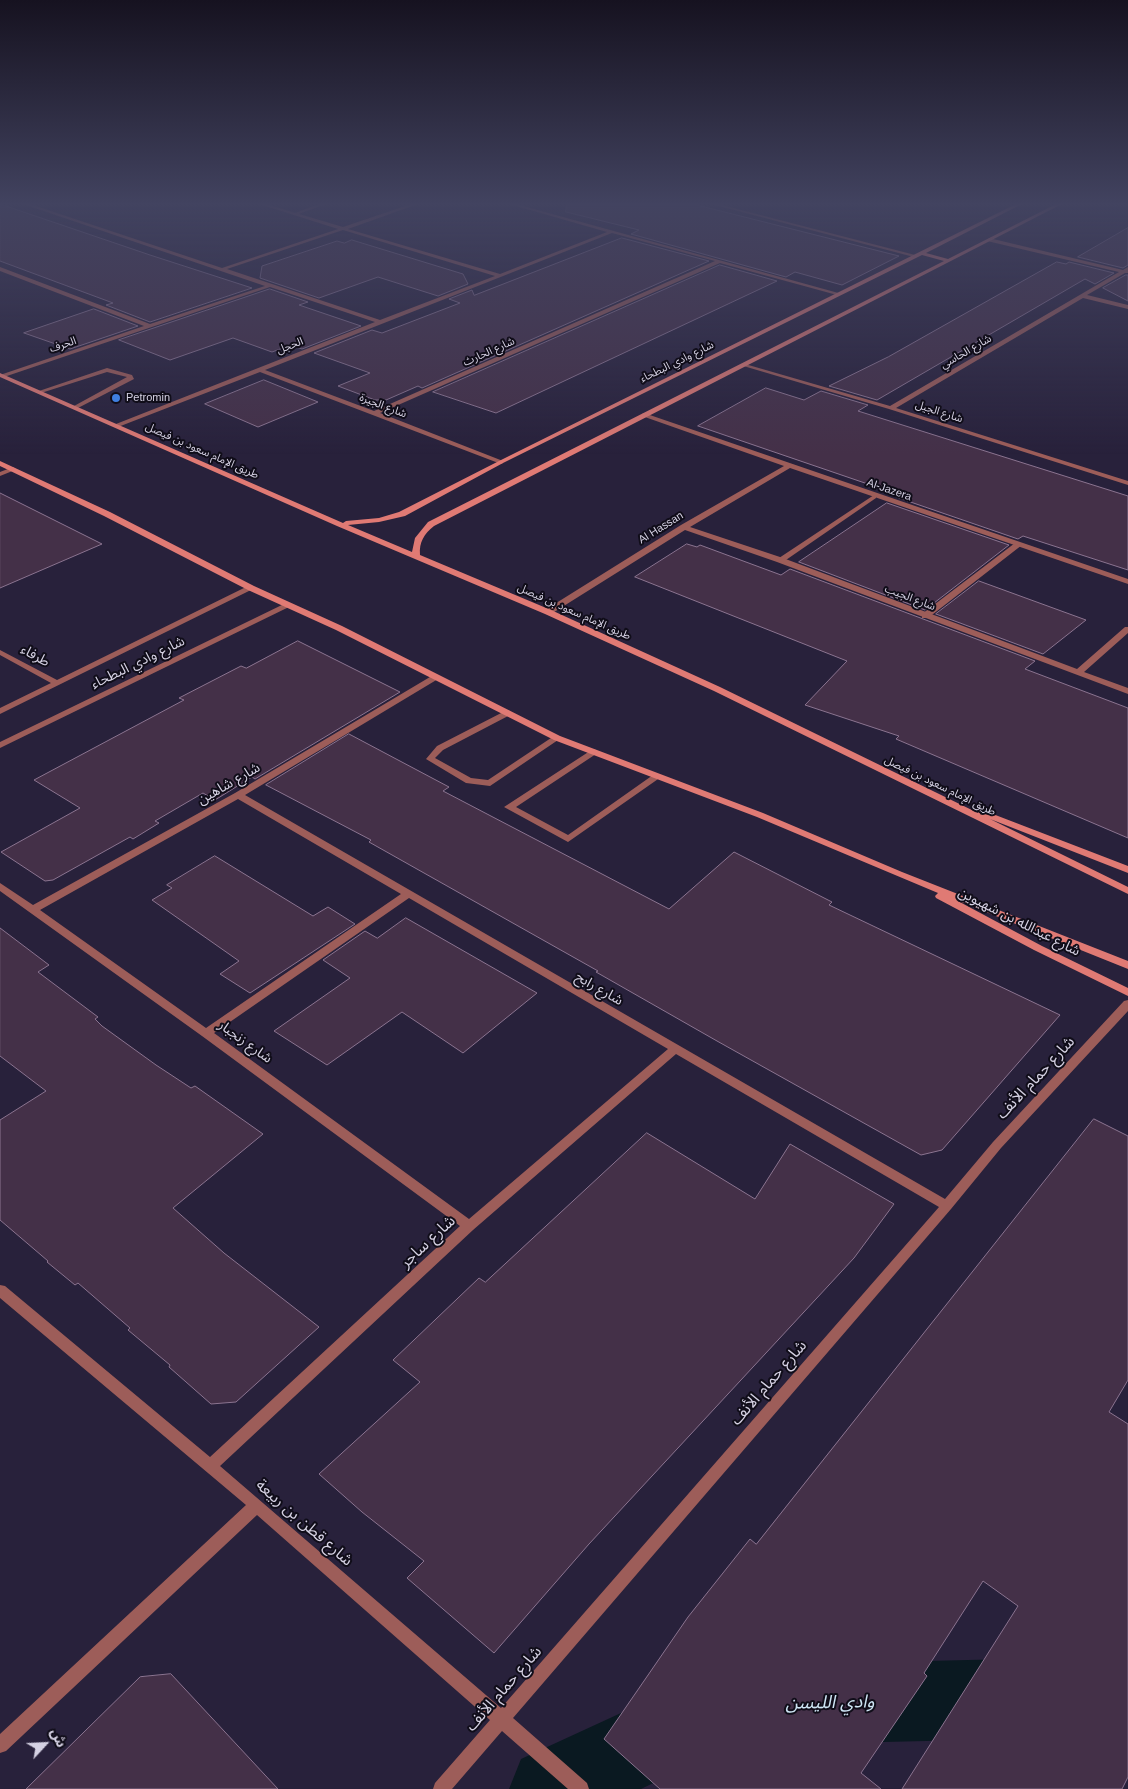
<!DOCTYPE html>
<html>
<head>
<meta charset="utf-8">
<style>
	body { margin:0 }
	#map { position:relative; width:1128px; height:1789px; overflow:hidden; background:#28213b; font-family:Helvetica,"Noto Sans Arabic",sans-serif }
	canvas { display:block }
	.north { position:absolute; left:20px; top:1719px; width:50px; height:50px; -webkit-text-stroke:4px #100d19; paint-order:stroke; rotate:65deg; font-size:14px; font-weight:700; line-height:20px; text-align:center; color:#d5d1e3 }
	.north::after { content:''; display:block; margin:auto; width:18px; height:22px; background:#d5d1e3; clip-path:polygon(50% 0,100% 100%,50% 72%,0 100%) }
</style>
</head>
<body>
<div id="map">
<canvas width="1128" height="1789"></canvas>
<div class="north">ش</div>
</div>
<script>
const context = document.querySelector('canvas').getContext('2d');
context.lineJoin = 'round';
function fill(path, color) {
  context.fillStyle = color;
  context.fill(path, 'evenodd');
}
function trace(path, color, width, dash) {
  context.strokeStyle = color;
  context.lineWidth = width;
  context.lineCap = dash ? 'butt' : 'round';
  context.setLineDash(dash || []);
  context.stroke(path);
}
function label(font, color, halo, rows, align = 'center') {
  context.font = font + ' Helvetica,"Noto Sans Arabic",sans-serif';
  context.lineWidth = 4;
  context.setLineDash([]);
  context.textBaseline = 'middle';
  context.strokeStyle = halo;
  context.fillStyle = color;
  for (const [text, x, y, turn = 0] of rows) {
    context.save();
    context.translate(x, y);
    context.rotate((+turn || 0) * Math.PI / 180);
    context.textAlign = isNaN(turn) ? turn : align;
    if (halo) context.strokeText(text, 0, 0);
    context.fillText(text, 0, 0);
    context.restore();
  }
}
fill(new Path2D(`
	M1094 1657 1128 1666V1746L1094 1737 842 1743 814 1731 802 1703 814 1675 842 1663Z
	M684 1684 713 1696 725 1725 713 1754 641 1789H509L521 1759Z`), '#0a1921');
const building = new Path2D(`
	M0 204 150 255 252 288 150 322 106 305 113 303 0 261Z
	M567 204H693L899 256 842 285 795 272 786 277 631 234 639 230 566 212Z
	M1128 228V265L1123 268 1078 257Z
	M622 238 709 261 422 388 418 386 386 400H375L338 386 370 373 314 353 372 330 382 333 460 303 449 299 472 290 474 295Z
	M352 240 463 274 468 284 438 296 378 277 319 298 260 278 262 266 337 241 344 243Z
	M1057 262 1066 264 1069 262 1114 273 1095 284 1085 279 877 400 829 386 888 357Z
	M720 265 777 281 496 413 433 392Z
	M1126 275H1128V301L1103 288Z
	M270 289 308 302 299 305 361 326 302 349 291 345 272 352 233 338 170 360 119 340Z
	M94 309 138 326 70 349 24 333Z
	M264 380 318 402 258 427 205 404Z
	M766 388 804 400 821 391 868 405 858 411 1128 496V570L1023 536 1018 539 896 497 900 495 698 426Z
	M0 493 102 544 0 588Z
	M887 503 1009 545 925 610 799 562Z
	M687 544 697 547 700 545 781 575 790 569 1035 661 1025 669 1128 708V838L896 739 899 736 805 705 847 661 635 577Z
	M979 581 1086 620 1043 654 936 614Z
	M298 641 400 692 255 779 252 777 215 800 203 793 155 821 159 823 133 839 130 837 53 880 45 881 1 852 80 808 34 780 184 700 179 698 241 666 246 668Z
	M349 734 449 787 443 791 669 909 734 852 832 902 829 905 1060 1015 942 1150 921 1155 717 1041 596 972 598 971 369 842 371 840 266 785Z
	M215 856 313 916 328 907 355 924 250 993 220 974 239 961 152 900 172 888 167 885Z
	M406 918 537 993 463 1053 402 1012 327 1065 274 1031 350 978 323 960 365 931 377 938Z
	M0 928 49 965 38 972 98 1017 95 1019 102 1026 156 1065 191 1088 195 1086 263 1134 173 1208 224 1253 319 1327 236 1402 211 1404 169 1367 170 1365 128 1330 130 1328 78 1283 75 1285 47 1262 48 1261 0 1220V1120L46 1091 0 1056Z
	M1094 1119 1128 1136V1380L1109 1412 1128 1424V1777L1122 1789H902L1018 1606 983 1581 924 1673 927 1676 861 1773 881 1789H660L604 1739 688 1617 750 1539 756 1544Z
	M647 1133 755 1199 790 1144 894 1204 854 1258 589 1544 494 1653 407 1578 424 1561 362 1512 319 1474 420 1382 393 1360 479 1278 485 1282Z
	M171 1674 278 1789H26L140 1677Z`);
fill(building, '#443048');
trace(building, '#8b7490', 1);
fill(new Path2D(`
	M319 204H326L296 215 292 214Z
	M107 368 132 375 134 379 76 409 73 407 74 406 127 377 107 372 41 393 36 392Z
	M874 495 876 496V498L783 562H780L776 560Z
	M1015 543H1018L1022 545 928 618H922V614Z
	M507 710 510 711 511 713 510 715 443 750 435 758 471 778 488 780 554 736H560L561 738 490 786 466 783 426 759 437 746Z
	M593 749 596 750 597 752 596 754 516 807 568 835 653 775 656 774 661 777 568 842 504 807Z`), '#9d5d59');
fill(new Path2D(`
	M23 204H30L222 268 338 229 259 204H266L343 227 411 204H418L348 229 500 274 607 232 509 204H516L842 294 837 295 720 263 380 413 503 461V463L501 464 260 372 118 427 115 425 116 424 375 322 270 287 4 377H0V375L144 326 0 271V267L150 324 265 286ZM343 230 495 276 380 320 227 269ZM612 233 715 261 374 411 265 370Z
	M711 204H718L919 256 914 257Z
	M989 238 1123 270 1128 267V273H1125L1087 295 1128 305V309L1083 298 896 408 1128 481V485L889 409 740 365 745 364 890 406 1119 272 987 241Z
	M644 413 1128 579V584L790 468 690 527 783 558 1077 669 1125 627H1128V633L1084 672 1128 688V694L777 562 685 530 551 614H545V610L681 525 784 466 642 416V414Z
	M13 467 16 469 15 470 0 476V472Z
	M248 586H251L255 588 0 714V708L51 683 0 655V650L57 680Z
	M286 603H289L293 605 0 748V742Z
	M435 674 438 675V679L245 795 945 1199 993 1142 1124 1001 1128 1000V1011L1001 1148 951 1209 513 1718 587 1783 589 1789H568L502 1731 452 1789H433L435 1783 490 1720 257 1515 6 1751 0 1753V1734L246 1505 0 1298V1285L5 1286 210 1457 460 1226 202 1036 0 891V883L33 905 235 793ZM238 799 401 894 206 1028 40 910ZM409 898 668 1049 469 1219 214 1033ZM676 1054 939 1207 501 1708 220 1466 473 1230Z`), '#9d5d59');
fill(new Path2D(`
	M1016 204H1022L926 253 948 259 1056 204H1062L434 526C424 534 419 542 420 555L551 610 720 687 978 813 979 811H985L1128 866V873L990 819 1128 887V894L714 691 545 614 337 526 0 377V373L2 374 343 523 346 521 379 518 399 512 499 461ZM922 255 944 261 428 522 415 538 412 552 348 525 379 522 405 516 503 463Z
	M0 461 110 512 254 586 342 626 560 736 763 813 902 872 1128 961V969L956 900 1042 946 1128 988V996L1034 950 936 898 935 896 938 893 757 817 554 740 336 630 248 590 104 516 0 466Z`), '#e07a74');
const sky = context.createLinearGradient(0, 0, 0, 454);
sky.addColorStop(0, '#161220');
sky.addColorStop(0.45, '#424360');
sky.addColorStop(1, '#42436000');
context.fillStyle = sky;
context.fillRect(0, 0, 1128, 454);
for (const [x, y, r, color] of [
	[116,398,5,"#3f7fe0"]
]) {
  const dot = new Path2D();
  dot.arc(x, y, r, 0, 2 * Math.PI);
  context.fillStyle = color;
  context.fill(dot);
  trace(dot, '#100d19', 2);
}
label('11px', '#d5d1e3', '#100d19', [
	["الحرف",63,345,-19],
	["الحجل",290,346,-21],
	["شارع الحارث",489,352,-24],
	["شارع الحاسي",966,352,-30],
	["شارع وادي البطحاء",677,362,-26],
	["شارع الجيرة",383,406,21],
	["شارع الجيل",939,412,18],
	["طريق الإمام سعود بن فيصل",202,451,24],
	["Al-Jazera",889,490,19],
	["Al Hassan",661,528,-32],
	["شارع الجيب",910,598,21],
	["طريق الإمام سعود بن فيصل",574,612,24],
	["طريق الإمام سعود بن فيصل",940,786,26]
]);
label('11px', '#d5d1e3', '#100d19', [
	["Petromin",126,398]
], 'left');
label('14px', '#d5d1e3', '#100d19', [
	["طرفاء",35,656,29],
	["شارع وادي البطحاء",138,663,-26],
	["شارع شاهين",229,784,-30],
	["شارع عبدالله بن شهيوين",1019,922,27],
	["شارع رابح",599,989,30],
	["شارع زنجبار",245,1042,36]
]);
label('16px', '#d5d1e3', '#100d19', [
	["شارع حمام الأنف",1036,1078,-47],
	["شارع ساجر",428,1242,-43],
	["شارع حمام الأنف",769,1383,-49],
	["شارع قطن بن ربيعة",304,1523,41],
	["شارع حمام الأنف",504,1689,-49]
]);
label('italic 18px', '#cee5f4', '#100d19', [
	["وادي الليسن",830,1703,-1]
]);
</script>
</body>
</html>
